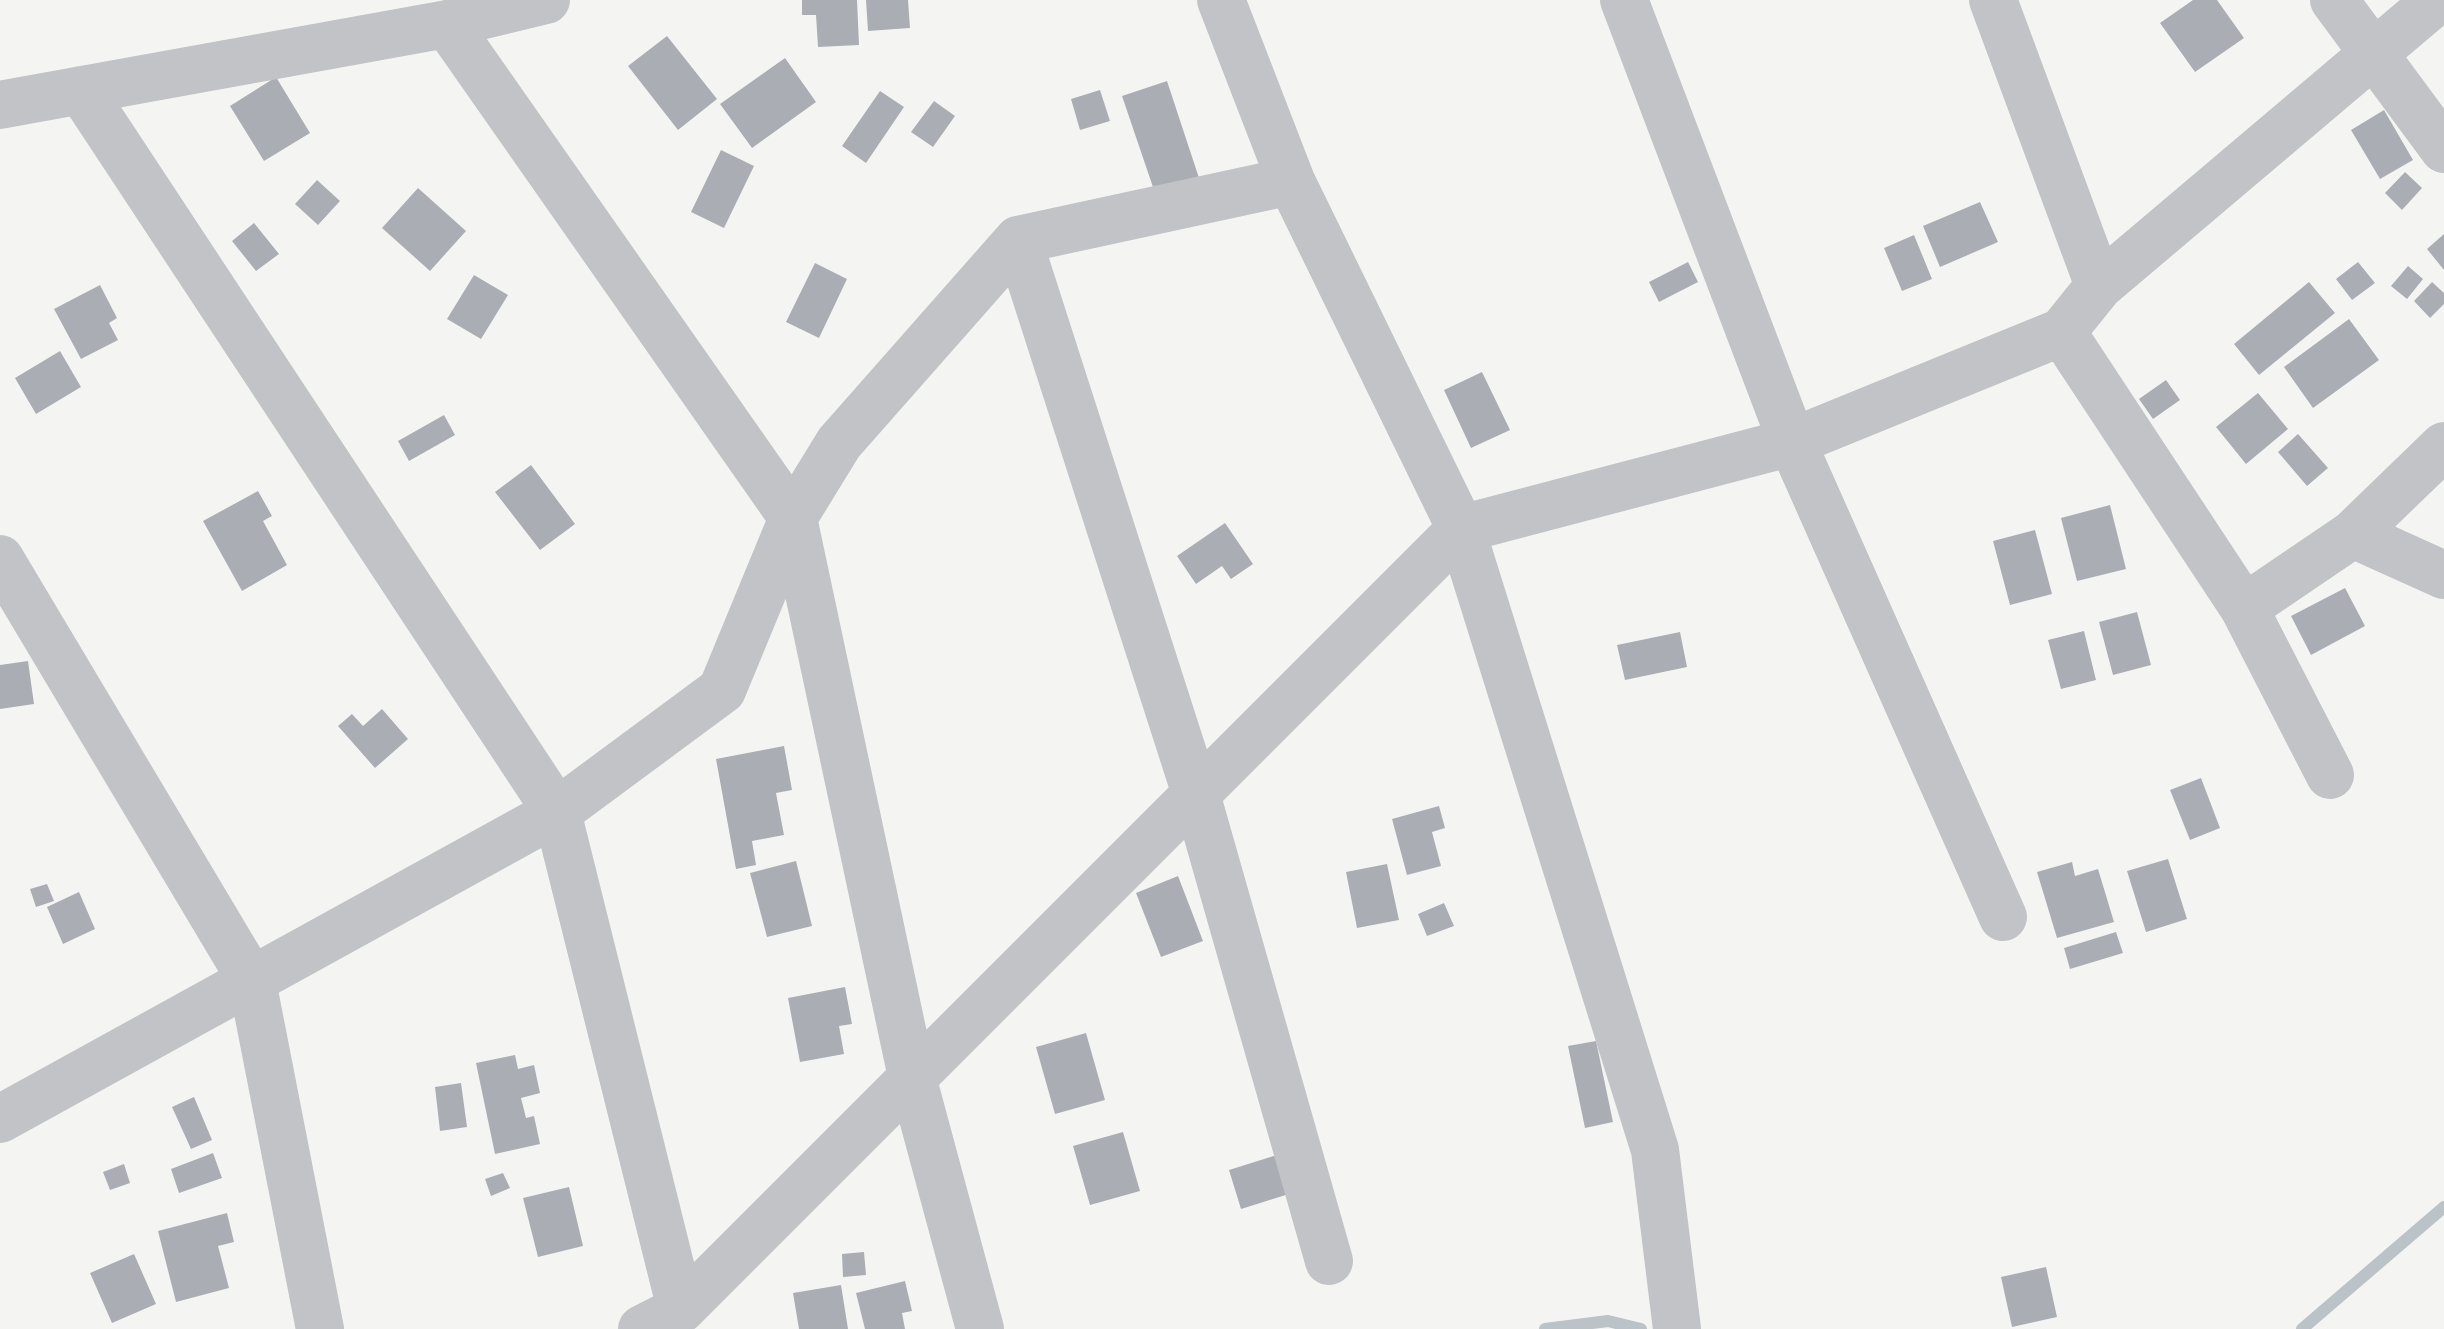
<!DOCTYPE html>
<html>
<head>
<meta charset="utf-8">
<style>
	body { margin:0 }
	canvas { display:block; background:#f4f5f2 }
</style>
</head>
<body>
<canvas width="2444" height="1329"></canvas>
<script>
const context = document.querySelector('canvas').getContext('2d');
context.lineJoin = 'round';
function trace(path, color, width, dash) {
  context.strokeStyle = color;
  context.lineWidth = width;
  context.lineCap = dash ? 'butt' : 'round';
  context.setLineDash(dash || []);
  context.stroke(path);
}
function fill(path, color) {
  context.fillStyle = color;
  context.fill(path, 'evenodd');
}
trace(new Path2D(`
	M1545 1329 1608 1321 1641 1329
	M2302 1329 2444 1207`), '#bbc2c8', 12);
fill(new Path2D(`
	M802 0H857L859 45 818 47 816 15H802Z
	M866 0H908L910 28 868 31Z
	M2193 0H2217L2244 38 2195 72 2160 23Z
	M667 36 717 99 678 130 628 66Z
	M785 58 816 102 752 148 720 104Z
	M276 77 310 133 264 161 230 106Z
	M1167 81 1199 178 1155 193 1122 96Z
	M1100 90 1110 121 1080 130 1071 99Z
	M880 91 904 107 866 163 842 146Z
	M934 101 955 116 933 147 911 132Z
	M2384 110 2413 160 2380 179 2351 130Z
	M721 150 754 166 724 228 691 212Z
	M2405 172 2422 188 2402 210 2385 193Z
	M317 180 340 201 318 225 295 204Z
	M418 188 466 231 430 271 382 228Z
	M1980 202 1998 242 1940 267 1923 226Z
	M254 223 279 254 256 271 232 241Z
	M2444 234V270L2427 249Z
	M1914 235 1932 279 1902 291 1884 248Z
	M1688 262 1698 282 1659 302 1649 282Z
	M2358 262 2375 283 2352 300 2336 279Z
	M815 263 847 279 819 338 786 322Z
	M2408 266 2423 279 2407 299 2391 286Z
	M474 275 508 295 481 339 447 319Z
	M2309 282 2335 313 2259 375 2234 344Z
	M2432 282 2444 293V304L2430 318 2414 301Z
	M100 285 117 318 109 323 118 340 81 359 54 309Z
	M2349 319 2379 360 2313 408 2284 367Z
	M60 351 81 387 36 414 15 378Z
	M1482 372 1510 430 1471 448 1444 390Z
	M2166 380 2180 400 2153 419 2139 399Z
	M2258 393 2288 429 2246 464 2216 427Z
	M444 415 455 435 409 461 398 441Z
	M2298 434 2328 468 2307 486 2278 452Z
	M531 465 575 524 540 550 495 492Z
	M258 491 272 516 263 521 287 565 242 591 203 521Z
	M2110 505 2126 569 2077 581 2061 518Z
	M1225 523 1253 564 1231 579 1222 566 1196 584 1177 556Z
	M2035 530 2052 594 2010 605 1993 541Z
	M2345 588 2365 626 2311 655 2291 616Z
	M2137 612 2151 665 2113 675 2099 622Z
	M2084 631 2096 680 2061 689 2048 640Z
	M1680 632 1687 667 1625 680 1617 645Z
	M28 661 34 704 0 709V665Z
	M382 709 408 739 375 768 338 726 352 714 363 726Z
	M784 746 792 790 776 793 784 835 752 841 756 865 736 869 716 759Z
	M2201 778 2220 828 2190 840 2170 790Z
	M1439 806 1445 828 1432 832 1441 866 1407 875 1392 819Z
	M2168 859 2187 919 2146 932 2127 871Z
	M796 861 812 926 767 937 750 873Z
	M2072 862 2075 876 2098 869 2114 922 2057 938 2037 872Z
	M1387 864 1399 920 1357 928 1346 872Z
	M1178 876 1203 941 1161 957 1136 893Z
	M47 884 54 901 36 907 30 889Z
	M79 892 95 929 63 944 47 907Z
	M1444 903 1454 926 1427 936 1418 914Z
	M2116 932 2123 953 2070 969 2064 948Z
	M845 987 852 1024 839 1026 844 1054 800 1062 788 998Z
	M1086 1033 1105 1100 1055 1114 1036 1047Z
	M1596 1041 1613 1122 1585 1128 1568 1046Z
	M515 1055 518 1069 534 1065 540 1093 521 1098 526 1118 534 1116 540 1144 495 1154 476 1063Z
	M461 1083 467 1127 440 1131 435 1087Z
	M194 1097 212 1140 191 1149 172 1107Z
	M1123 1132 1140 1191 1090 1205 1073 1146Z
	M213 1153 222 1178 179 1193 171 1169Z
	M1280 1154 1292 1193 1241 1209 1229 1170Z
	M124 1164 130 1183 110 1190 103 1172Z
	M503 1173 510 1188 491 1196 485 1179Z
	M569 1187 583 1246 538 1257 523 1198Z
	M227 1213 234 1242 218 1246 229 1288 176 1302 158 1231Z
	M864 1252 866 1275 843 1277 842 1254Z
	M134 1254 156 1304 112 1323 90 1273Z
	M2046 1267 2057 1317 2012 1327 2001 1277Z
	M905 1281 912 1311 902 1313 905 1329H865L856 1293Z
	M841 1285 848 1329H799L793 1293Z`), '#aaaeb4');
trace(new Path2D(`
	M1221 0 1291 181 1461 529 1655 1150 1677 1329
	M1624 0 1792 442 2003 917
	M1993 0 2099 286
	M2334 0 2444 149
	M447 24 793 518 912 1077 980 1329
	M81 90 557 812 681 1309
	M0 105 447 24 546 0
	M1018 240 1196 794 1329 1261
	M2062 332 2244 608 2330 775
	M2353 534 2444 575
	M0 559 252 981 320 1329
	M2244 608 2353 534 2444 446
	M0 1119 557 812 722 690 793 518 839 443 1018 240 1291 181
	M642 1329 681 1309 1461 529 1792 442 2062 332 2099 286 2437 0`), '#c1c3c6', 48);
</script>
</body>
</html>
